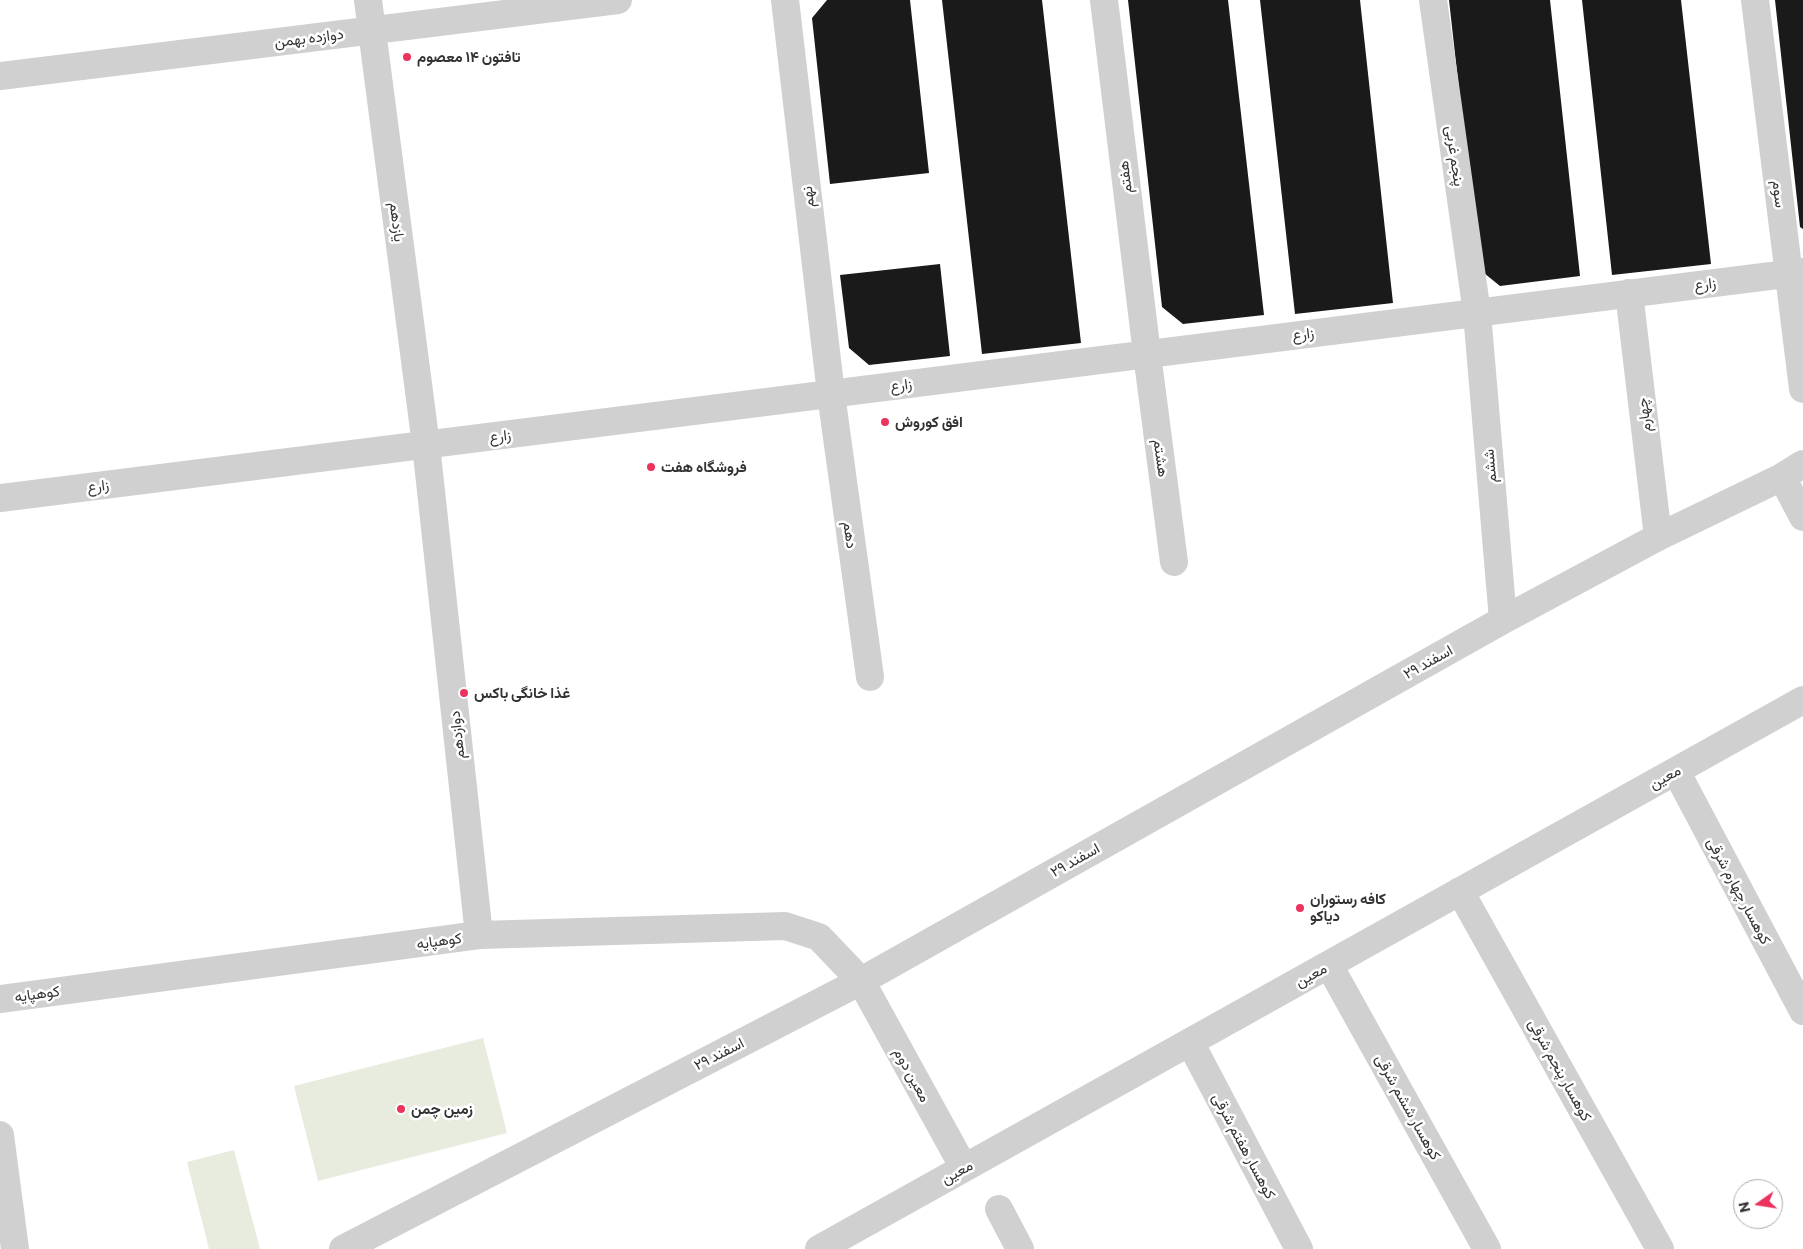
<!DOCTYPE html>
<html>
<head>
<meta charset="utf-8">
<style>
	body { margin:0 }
	#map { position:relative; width:1803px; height:1249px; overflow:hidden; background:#fff; font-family:Commissioner,sans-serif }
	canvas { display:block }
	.north { position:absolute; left:1733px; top:1179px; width:50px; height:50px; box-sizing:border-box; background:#fff; border:1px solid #adadad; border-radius:50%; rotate:257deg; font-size:14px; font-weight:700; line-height:20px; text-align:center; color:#333 }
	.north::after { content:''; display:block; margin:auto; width:18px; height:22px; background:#eb335e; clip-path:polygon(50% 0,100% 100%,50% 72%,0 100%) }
</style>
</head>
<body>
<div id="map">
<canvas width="1803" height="1249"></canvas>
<div class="north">N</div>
</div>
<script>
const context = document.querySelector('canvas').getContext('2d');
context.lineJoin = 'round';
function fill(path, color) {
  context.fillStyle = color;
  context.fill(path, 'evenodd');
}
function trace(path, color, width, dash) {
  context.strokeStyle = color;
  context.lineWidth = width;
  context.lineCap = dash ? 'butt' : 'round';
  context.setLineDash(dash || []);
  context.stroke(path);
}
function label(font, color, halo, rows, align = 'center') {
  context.font = font + ' Commissioner,Vazirmatn,sans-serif';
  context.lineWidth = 5;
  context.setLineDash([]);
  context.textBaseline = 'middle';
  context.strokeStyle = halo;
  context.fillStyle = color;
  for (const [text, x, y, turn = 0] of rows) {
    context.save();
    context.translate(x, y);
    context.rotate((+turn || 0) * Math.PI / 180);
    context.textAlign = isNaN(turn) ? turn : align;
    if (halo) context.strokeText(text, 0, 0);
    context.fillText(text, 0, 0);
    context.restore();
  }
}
fill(new Path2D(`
	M483 1038 507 1133 318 1181 294 1086Z
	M234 1150 260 1249H209L187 1162Z`), '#e8ecde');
fill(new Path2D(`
	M827 0H910L929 173 830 184 812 18Z
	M942 0H1042L1081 343 982 354Z
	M1128 0H1228L1264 315 1183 324 1162 307Z
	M1260 0H1360L1393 303 1295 314Z
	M1449 0H1550L1580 276 1500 286 1479 269Z
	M1582 0H1681L1711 264 1612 275Z
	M1775 0H1803V229L1800 227Z
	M940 264 950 356 869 365 849 348 840 275Z`), '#1a1a1a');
trace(new Path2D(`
	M368 0 426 445 479 935
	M785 0 831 394 870 677
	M1104 0 1147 354 1174 562
	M1433 0 1477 313 1503 620
	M1755 0 1803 389
	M0 76 618 0
	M1629 293 1658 537
	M1782 477 1803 517
	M0 498 1803 272
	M1676 771 1803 1011
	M1460 891 1660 1249
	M1329 965 1487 1249
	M0 999 479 935 785 926 819 937 861 981 964 1168
	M1190 1042 1299 1249
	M0 1135 15 1249
	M999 1209 1020 1249
	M343 1249 861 981 1503 620 1658 537 1782 477 1803 464
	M819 1249 1803 700`), '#d0d0d0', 28);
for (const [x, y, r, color] of [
	[407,57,5,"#eb335e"],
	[885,422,5,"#eb335e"],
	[651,467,5,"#eb335e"],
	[464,693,5,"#eb335e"],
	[1300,908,5,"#eb335e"],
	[401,1109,5,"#eb335e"]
]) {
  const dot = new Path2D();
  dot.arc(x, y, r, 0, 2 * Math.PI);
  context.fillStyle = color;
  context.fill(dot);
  trace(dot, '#fff', 2);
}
label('15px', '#333', '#fff', [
	["دوازده بهمن",309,38,-7],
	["پنجم غربی",1455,156,82],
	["هفتم",1125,177,-97],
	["سوم",1779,194,83],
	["نهم",808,197,-97],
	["یازدهم",397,222,83],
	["زارع",1705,284,-7],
	["زارع",1303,334,-7],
	["زارع",901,385,-7],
	["چهارم",1644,415,-97],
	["زارع",500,436,-7],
	["هشتم",1161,458,82],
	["ششم",1490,466,-95],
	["زارع",98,486,-7],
	["دهم",850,535,82],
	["۲۹ اسفند",1428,662,-29],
	["دوازدهم",457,735,-96],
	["معین",1665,777,-29],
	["۲۹ اسفند",1075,860,-29],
	["کوهسار چهارم شرقی",1739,891,62],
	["کوهپایه",439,941,-8],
	["معین",1311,975,-29],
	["کوهپایه",37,994,-8],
	["۲۹ اسفند",719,1054,-27],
	["کوهسار پنجم شرقی",1560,1070,61],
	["معین دوم",912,1075,61],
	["کوهسار ششم شرقی",1408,1107,61],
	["کوهسار هفتم شرقی",1244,1146,62],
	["معین",957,1172,-29]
]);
label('bold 15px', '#333', '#fff', [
	["تافتون ۱۴ معصوم",417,57],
	["افق کوروش",895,422],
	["فروشگاه هفت",661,467],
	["غذا خانگی باکس",474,693],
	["کافه رستوران",1310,899],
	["دیاکو",1310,916],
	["زمین چمن",411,1109]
], 'left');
</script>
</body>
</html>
